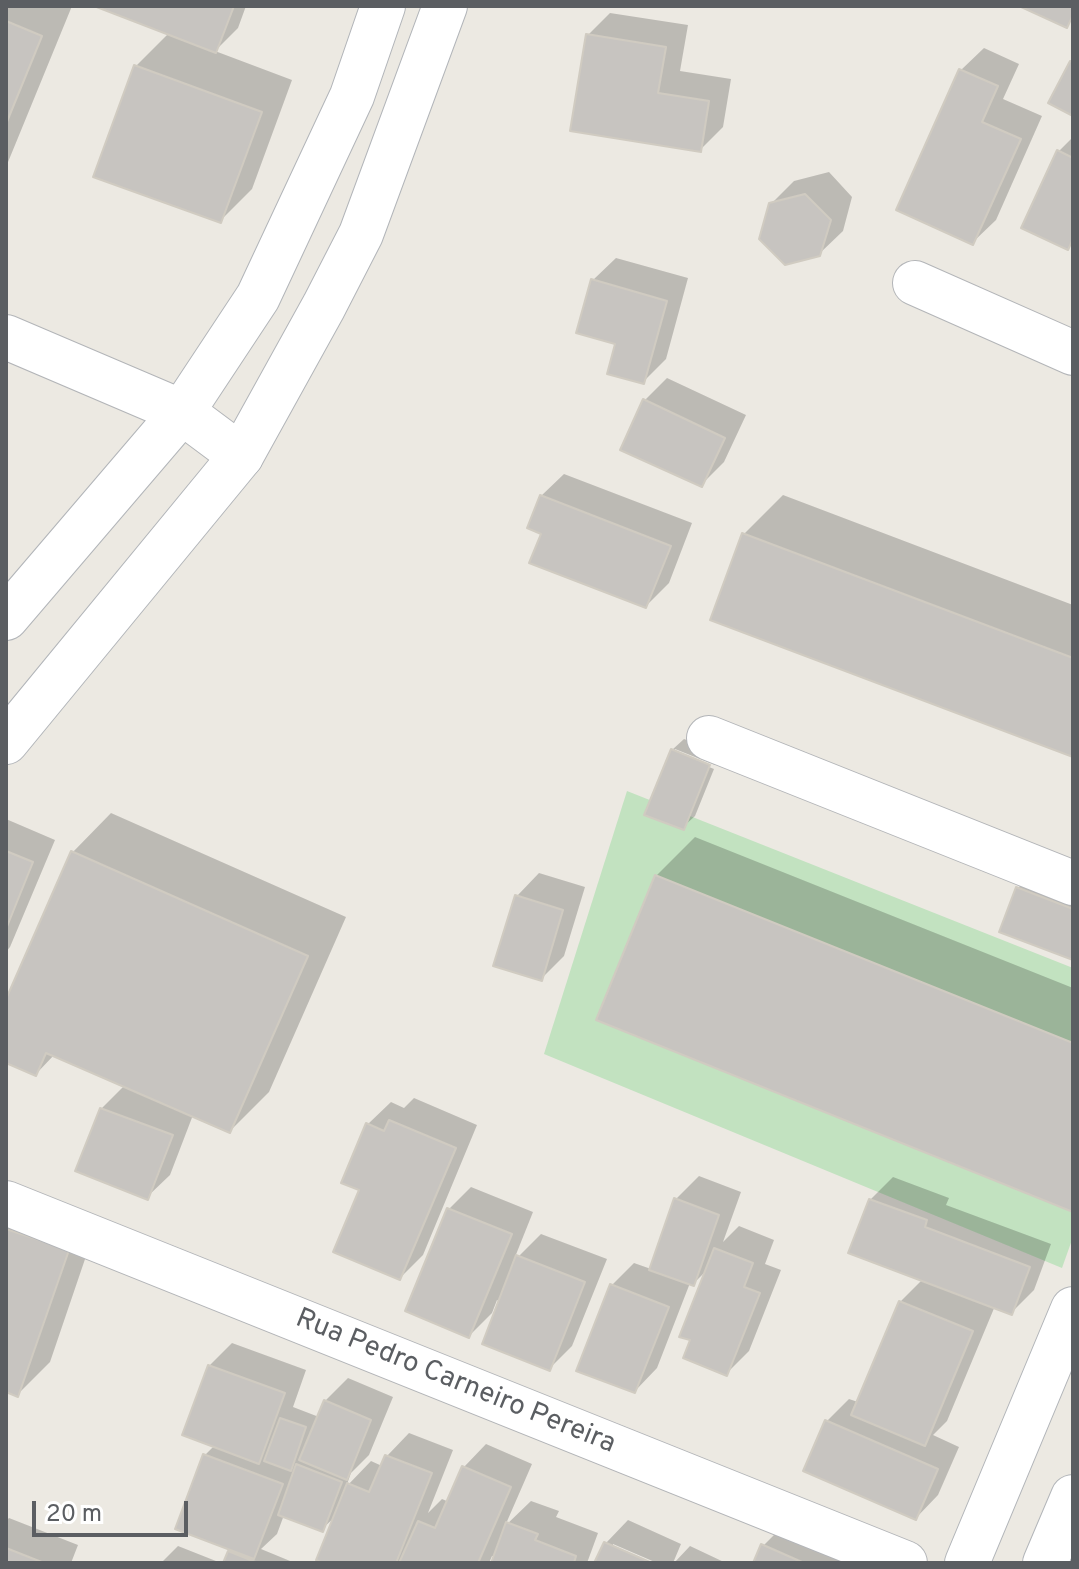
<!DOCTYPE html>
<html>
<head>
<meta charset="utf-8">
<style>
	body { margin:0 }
	#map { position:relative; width:1079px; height:1569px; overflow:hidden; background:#ece9e2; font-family:Overpass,sans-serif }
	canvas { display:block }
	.frame { position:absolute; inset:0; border:8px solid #5b5e62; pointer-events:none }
	.scale { position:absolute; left:32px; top:1501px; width:156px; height:36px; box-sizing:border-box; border:4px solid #5b5e62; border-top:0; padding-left:10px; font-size:24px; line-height:28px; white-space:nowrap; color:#5b5e62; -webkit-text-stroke:6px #fff; paint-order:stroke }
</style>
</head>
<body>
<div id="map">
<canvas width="1079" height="1569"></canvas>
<div class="frame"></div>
<div class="scale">20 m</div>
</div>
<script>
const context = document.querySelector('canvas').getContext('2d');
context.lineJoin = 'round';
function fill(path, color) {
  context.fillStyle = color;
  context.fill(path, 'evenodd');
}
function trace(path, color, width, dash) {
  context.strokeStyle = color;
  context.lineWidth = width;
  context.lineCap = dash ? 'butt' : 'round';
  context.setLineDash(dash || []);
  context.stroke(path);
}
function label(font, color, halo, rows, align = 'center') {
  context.font = font + ' Overpass,sans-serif';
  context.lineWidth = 6;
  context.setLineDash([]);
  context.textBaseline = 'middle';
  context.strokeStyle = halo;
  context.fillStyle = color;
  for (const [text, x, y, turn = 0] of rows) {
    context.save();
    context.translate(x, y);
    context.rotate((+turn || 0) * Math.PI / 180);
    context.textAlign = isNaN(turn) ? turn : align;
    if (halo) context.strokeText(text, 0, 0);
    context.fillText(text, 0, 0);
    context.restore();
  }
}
fill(new Path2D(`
	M627 791 1073 968V1237L1062 1268 544 1054Z`), '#c2e2c0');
fill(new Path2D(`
	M6 6H72L6 167Z
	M100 6H246L238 28 215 51 292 80 252 189 220 221 136 66 169 33Z
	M610 13 688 25 680 71 731 79 723 127 700 150 588 35Z
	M984 48 1019 64 1003 99 1042 116 996 220 973 242 961 70Z
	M1073 137V242L1067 248 1058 152Z
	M829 172 852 197 843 231 819 254 771 204 794 181Z
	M616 258 688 278 666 359 643 382 618 343 593 280Z
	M667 378 746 415 724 462 701 485 644 401Z
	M564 474 692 523 669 583 646 606 544 533 541 496Z
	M783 495 1073 605V755L744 534Z
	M684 739 720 753 715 765 675 749V753L714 769 695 816 683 827 672 750Z
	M111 813 346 917 269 1092 230 1131 193 1115 170 1175 147 1197 101 1109 125 1085 55 1054 36 1074 6 1061V1003L72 853Z
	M6 819 55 840 10 947 6 952Z
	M695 837 1073 988V1210L656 876Z
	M1040 865 1073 878V958L1018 888Z
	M539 873 585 887 564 956 541 979 517 896Z
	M414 1098 477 1125 423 1255 400 1278 361 1189 368 1124 391 1102 404 1108Z
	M699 1176 741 1192 723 1242 739 1226 774 1240 765 1264 781 1270 749 1351 726 1374 692 1339 708 1269 693 1284 690 1283 657 1368 635 1391 612 1285 634 1263 651 1269 676 1199Z
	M893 1177 949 1198 946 1205 1051 1244 1034 1290 1012 1312 995 1306 947 1421 933 1435 959 1447 938 1495 916 1518 827 1421 849 1399 858 1402 900 1302 923 1279 870 1200Z
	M6 1186 99 1218 50 1362 18 1394 6 1390Z
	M471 1187 533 1212 513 1262 541 1234 607 1259 572 1346 550 1368 500 1302 497 1300 492 1313 469 1336 449 1209Z
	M232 1343 306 1370 293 1407 319 1417 325 1401 348 1378 393 1397 369 1455 351 1473 346 1487 371 1461 382 1466 387 1456 409 1433 453 1450 428 1513 442 1499 449 1502 464 1467 486 1444 532 1464 505 1526 531 1501 559 1511 556 1517 598 1533 587 1563H493L495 1557 492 1556 489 1563H328L336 1516 322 1529 284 1515 277 1534 261 1549 295 1563H226L233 1549 205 1455 215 1445 209 1366Z
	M795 1514 910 1563H755L763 1546Z
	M9 1518 78 1545 71 1563H6V1521Z
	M628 1520 681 1544 673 1563H657L613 1544V1548L647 1563H597L606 1543Z
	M178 1546 221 1563H161Z
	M690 1546 726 1563H674Z`), '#0003');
const building = new Path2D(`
	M94 6H234L216 53Z
	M1019 6H1073V15L1067 28Z
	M6 21 42 36 6 124Z
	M586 34 666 47 658 93 709 101 701 152 570 131Z
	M1070 61 1073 62V116L1048 103Z
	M134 65 262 112 221 223 93 177Z
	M959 69 998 86 982 122 1021 139 973 245 896 210Z
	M1057 150 1073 158V239L1068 250 1021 228Z
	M805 194 831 220 820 256 785 265 759 239 769 203Z
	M591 279 667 301 644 384 607 374 615 344 576 333Z
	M643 399 725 438 702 487 620 450Z
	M540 495 671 546 646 608 529 563 541 534 527 528Z
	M742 533 1073 658V757L710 620Z
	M671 749 710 765 684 830 644 815Z
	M6 851 33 862 6 929Z
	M71 851 308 956 230 1133 46 1053 36 1076 6 1063V999Z
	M655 875 1073 1043V1212L596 1020Z
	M1016 887 1073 909V960L999 932Z
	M515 895 563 910 542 981 493 966Z
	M100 1108 173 1135 148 1200 75 1171Z
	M389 1120 456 1148 400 1280 333 1252 359 1190 341 1183 366 1123 384 1131Z
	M674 1198 719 1215 694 1286 649 1270Z
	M869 1199 927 1220 925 1227 1030 1267 1012 1315 848 1253Z
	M447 1208 512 1234 469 1338 405 1311Z
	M6 1229 69 1250 18 1397 6 1392Z
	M714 1248 753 1263 744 1287 760 1293 727 1376 683 1358 690 1340 679 1337Z
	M516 1255 585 1282 550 1371 482 1344Z
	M610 1284 669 1307 635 1393 576 1371Z
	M899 1301 973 1331 925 1446 851 1415Z
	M208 1365 285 1393 259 1464 182 1435Z
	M324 1400 371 1420 347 1480 299 1460Z
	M280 1418 306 1427 291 1471 264 1461Z
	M825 1420 938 1469 916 1520 803 1471Z
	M203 1454 283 1484 254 1559 175 1529Z
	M385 1455 432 1473 396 1563H323L316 1560 347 1483 369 1492Z
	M296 1464 342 1482 323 1532 278 1515Z
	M462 1466 511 1487 478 1563H399L418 1521 435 1528Z
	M506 1522 538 1534 535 1540 576 1556 574 1563H491Z
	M604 1542 652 1563H594Z
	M761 1544 804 1563H753Z
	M6 1548 44 1563H6Z
	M228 1551 258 1563H223Z`);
fill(building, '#c7c4c0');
trace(building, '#d0cbc1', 2);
const minor = new Path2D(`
	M915 283 1073 353
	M6 337 182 412 241 456
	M709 738 1073 883`);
const tertiary = new Path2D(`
	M6 1203 905 1563`);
const secondary = new Path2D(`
	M6 618 182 412 258 297 352 96 383 6
	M6 742 241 456 324 306 361 234 445 6
	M967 1563 1073 1309
	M1045 1563 1073 1497`);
trace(minor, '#b3b5b8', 46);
trace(tertiary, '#b3b5b8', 46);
trace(secondary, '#b2b5b9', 46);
trace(minor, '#fff', 44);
trace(tertiary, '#fff', 44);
trace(secondary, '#fff', 44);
label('28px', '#5b5e62', '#fff', [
	["Rua Pedro Carneiro Pereira",455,1383,22]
]);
</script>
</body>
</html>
